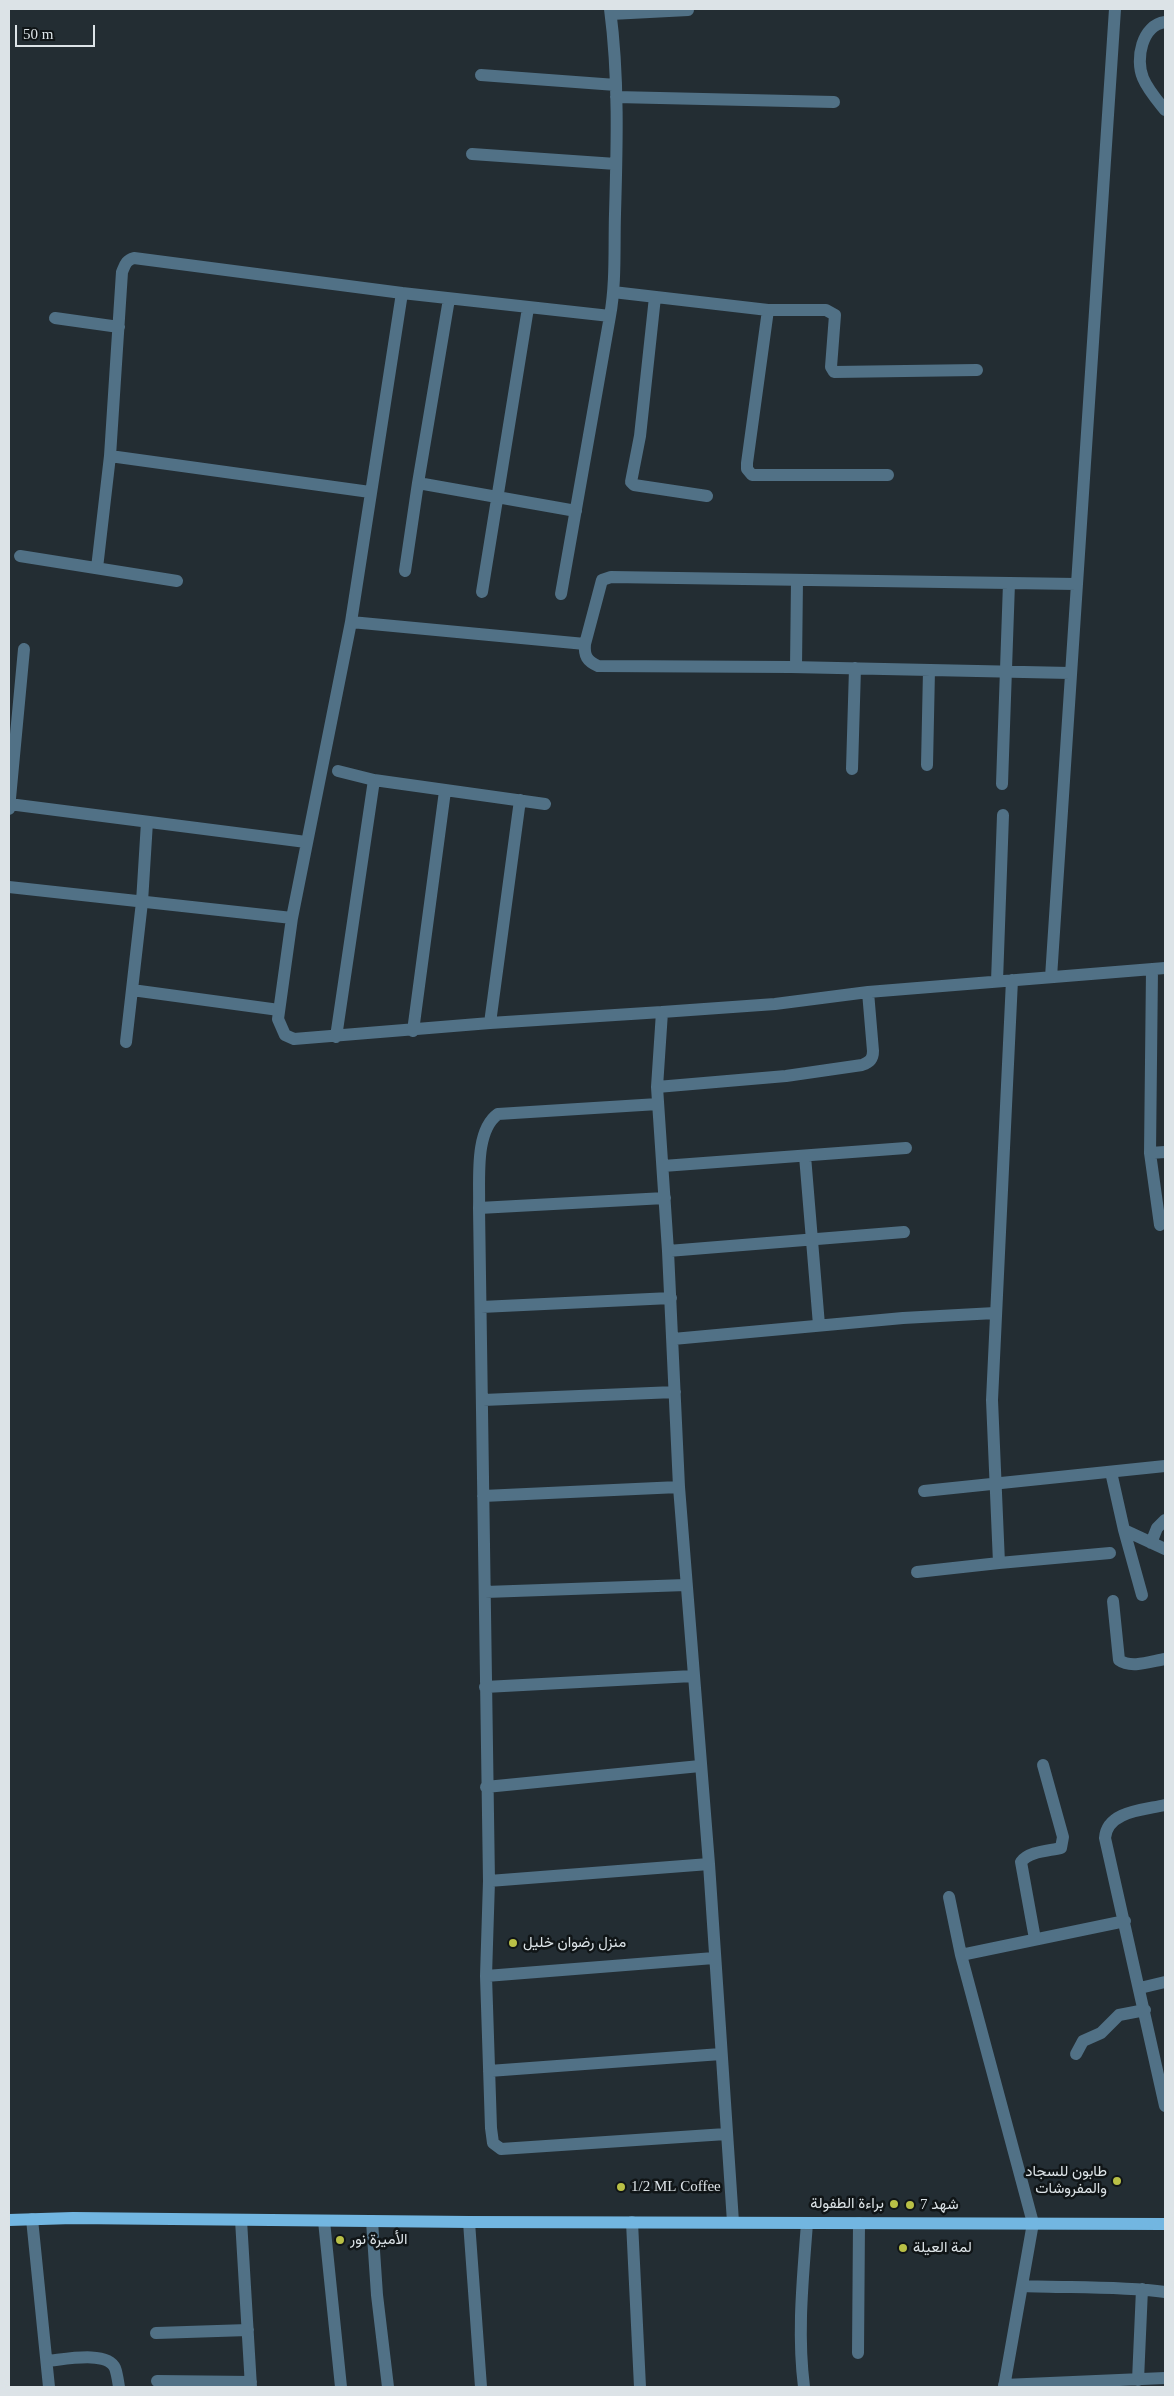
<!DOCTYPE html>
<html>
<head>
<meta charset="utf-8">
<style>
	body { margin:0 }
	#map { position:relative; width:1174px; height:2396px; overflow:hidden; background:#232d33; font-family:"Times New Roman",serif }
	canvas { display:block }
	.frame { position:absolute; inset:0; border:10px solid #dce3e7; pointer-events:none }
	.scale { position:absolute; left:15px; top:25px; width:80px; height:22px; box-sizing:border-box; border:2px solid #dce3e7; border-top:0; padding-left:6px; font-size:15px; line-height:18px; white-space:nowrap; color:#dce3e7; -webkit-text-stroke:4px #101517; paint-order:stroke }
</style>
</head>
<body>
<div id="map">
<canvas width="1174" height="2396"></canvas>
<div class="frame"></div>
<div class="scale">50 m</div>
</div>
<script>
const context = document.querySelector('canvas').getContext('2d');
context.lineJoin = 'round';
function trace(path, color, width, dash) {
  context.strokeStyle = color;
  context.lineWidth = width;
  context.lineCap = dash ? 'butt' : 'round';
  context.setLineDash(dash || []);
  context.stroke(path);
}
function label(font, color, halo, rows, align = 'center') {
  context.font = font + ' "Times New Roman",Vazirmatn,serif';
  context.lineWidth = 5;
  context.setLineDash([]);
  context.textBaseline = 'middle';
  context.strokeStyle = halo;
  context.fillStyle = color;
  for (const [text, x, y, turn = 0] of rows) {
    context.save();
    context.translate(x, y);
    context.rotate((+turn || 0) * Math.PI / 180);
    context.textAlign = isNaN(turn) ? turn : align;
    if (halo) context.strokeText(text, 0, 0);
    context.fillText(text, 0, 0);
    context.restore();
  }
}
trace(new Path2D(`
	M610 9C619 77 617 146 615 214 614 248 616 283 610 316L402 293 351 622 292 918 278 1019 285 1035 294 1039 490 1023 662 1012
	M611 14 688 10
	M1165 22C1142 25 1135 59 1143 78 1148 90 1157 100 1165 110
	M481 75 616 85
	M616 97 834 102
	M472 154 616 164
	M613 292 768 310 747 463V469L752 475H888
	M655 297 640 436 631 482 634 485 707 496
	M449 299 418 483 576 511
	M768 310H826L835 315 831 367 834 372 977 370
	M55 318 119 327
	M370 492 110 456 122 272C125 265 126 260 134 258L402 293
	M20 556 177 581
	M97 568 110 456
	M405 571 418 483
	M482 592 528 308
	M561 594 610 316
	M351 622 585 644C584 656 587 661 598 666L791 667 1070 673
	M585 644 602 580 611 577 1076 584
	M796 667 797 580
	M927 765 929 670
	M852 769 855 668
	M338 771 374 780 545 804
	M1002 784 1009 583
	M9 804 306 842
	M9 809 24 649
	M9 887 292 918
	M1152 969 1150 1153 1160 1225
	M1051 977 1115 9
	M1012 980 992 1400 999 1563 1110 1553
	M997 981 1003 815
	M132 990 279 1010
	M490 1023 520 800
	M413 1031 445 791
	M336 1037 374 780
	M126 1042 142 902 147 822
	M657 1087 786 1076 862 1065C870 1062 873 1059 873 1051L868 992
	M658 1104 498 1114C474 1131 480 1181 479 1208L489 1881 486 1976 491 2128 493 2143 501 2149 726 2134
	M1150 1153 1165 1152
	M805 1156 819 1325
	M663 1166 906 1148
	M479 1208 665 1198
	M668 1251 904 1232
	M481 1307 671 1298
	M673 1339 903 1318 995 1313
	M483 1400 675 1392
	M1111 1472 1124 1530 1142 1595
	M924 1491 1165 1466
	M483 1496 679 1487
	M1124 1530 1165 1549
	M1151 1543 1157 1528 1165 1520
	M917 1572 999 1563
	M485 1592 686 1585
	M1113 1601 1119 1660C1131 1669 1152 1661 1165 1659
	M485 1687 693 1676
	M486 1787 700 1766
	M1165 1805C1144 1810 1107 1811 1105 1838L1165 2106
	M489 1881 709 1864
	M949 1897 961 1955 1033 2223 1004 2387
	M1035 1939 1021 1862C1029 1851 1049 1851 1061 1848L1063 1837 1043 1765
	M961 1955 1125 1921
	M486 1976 714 1958
	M1140 1988 1165 1982
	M1076 2054 1083 2041 1101 2033 1119 2015 1145 2010
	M489 2071 721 2054
	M32 2219 49 2387
	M241 2220 251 2387
	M324 2221 341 2387
	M372 2221 377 2295 388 2387
	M469 2222 481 2387
	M632 2222 640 2387
	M733 2222 709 1864 679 1487 668 1251 657 1087 662 1012 775 1004 868 992 1165 968
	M1023 2286C1071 2288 1118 2286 1165 2292
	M156 2333 248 2330
	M858 2353 859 2223
	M47 2361C62 2360 107 2350 115 2368 117 2373 118 2381 119 2387
	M1138 2380 1142 2289
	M157 2381 251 2382
	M1004 2385 1165 2378
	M804 2387C797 2332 803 2278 807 2223`), '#517186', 12);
trace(new Path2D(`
	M9 2220 73 2218 469 2222 1165 2224`), '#72b6e1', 12);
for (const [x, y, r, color] of [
	[513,1943,5,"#b9c046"],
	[1117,2181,5,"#b9c046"],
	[621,2187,5,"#b9c046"],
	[894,2204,5,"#b9c046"],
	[910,2205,5,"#b9c046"],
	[340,2240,5,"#b9c046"],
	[903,2248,5,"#b9c046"]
]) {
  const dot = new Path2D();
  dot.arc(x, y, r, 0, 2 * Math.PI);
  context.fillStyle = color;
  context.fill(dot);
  trace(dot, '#101517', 2);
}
label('15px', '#dce3e7', '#101517', [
	["منزل رضوان خليل",523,1943],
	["طابون للسجاد",1107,2172,"right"],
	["والمفروشات",1107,2189,"right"],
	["1/2 ML Coffee",631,2187],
	["براءة الطفولة",884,2204,"right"],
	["شهد 7",920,2205],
	["الأميرة نور",350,2240],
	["لمة العيلة",913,2248]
], 'left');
</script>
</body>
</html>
